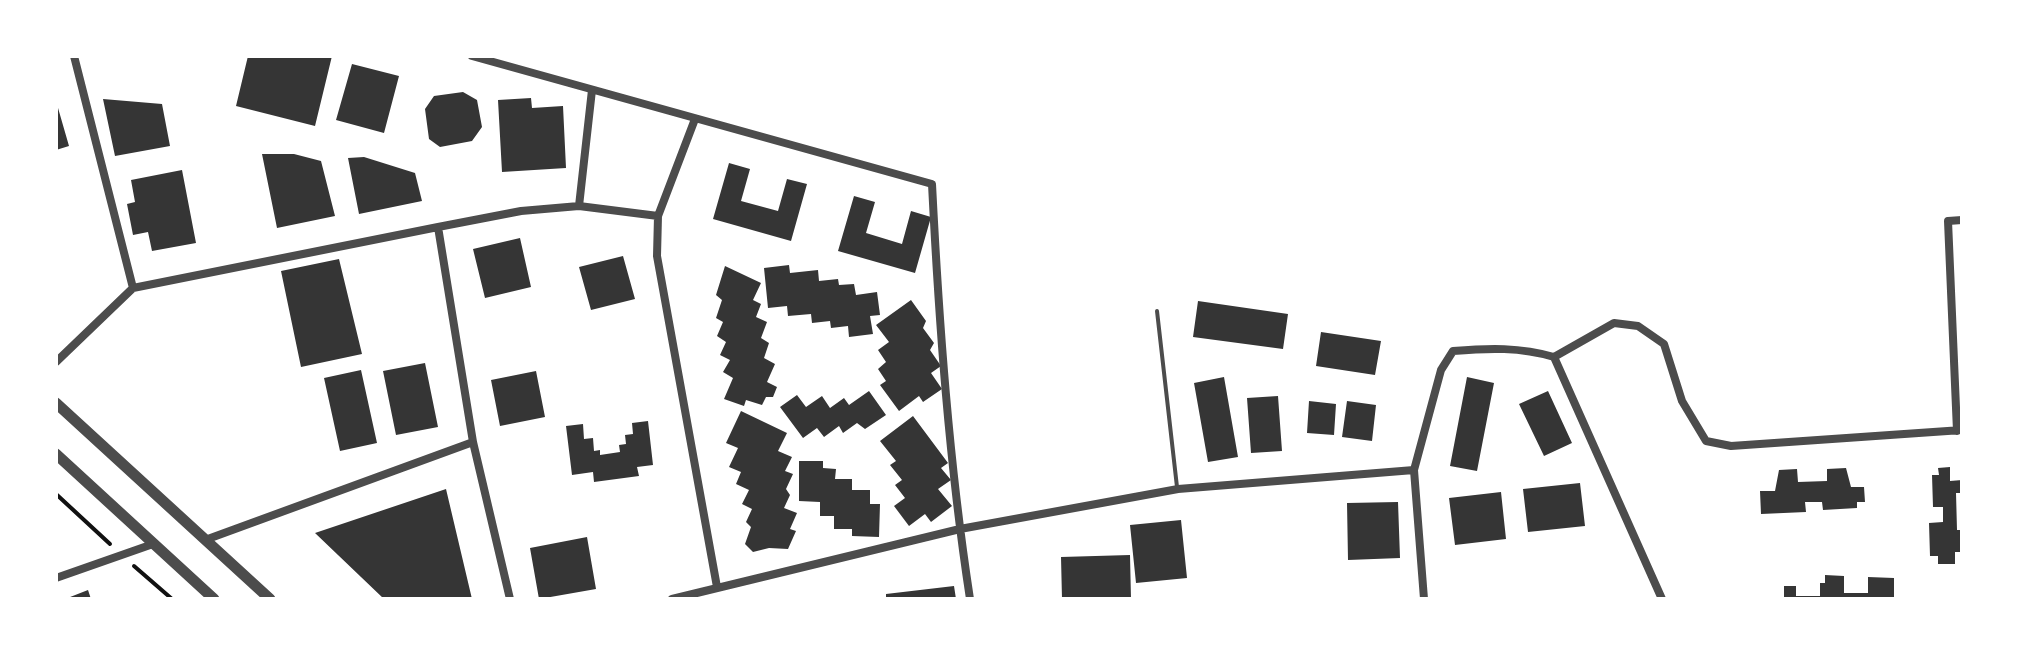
<!DOCTYPE html>
<html>
<head>
<meta charset="utf-8">
<style>
	body { margin:0 }
	#map { position:relative; width:2018px; height:655px; overflow:hidden; background:#fff; font-family:Poppins,sans-serif }
	canvas { display:block }
	.frame { position:absolute; inset:0; border:58px solid #fff; pointer-events:none }
</style>
</head>
<body>
<div id="map">
<canvas width="2018" height="655"></canvas>
<div class="frame"></div>
</div>
<script>
const context = document.querySelector('canvas').getContext('2d');
context.lineJoin = 'round';
function fill(path, color) {
  context.fillStyle = color;
  context.fill(path, 'evenodd');
}
function trace(path, color, width, dash) {
  context.strokeStyle = color;
  context.lineWidth = width;
  context.lineCap = dash ? 'butt' : 'round';
  context.setLineDash(dash || []);
  context.stroke(path);
}
fill(new Path2D(`
	M248 56H332L315 126 236 106Z
	M352 64 399 76 384 133 336 120Z
	M463 92 477 100 482 127 472 141 440 147 429 139 425 109 434 96Z
	M531 98 532 108 563 106 566 168 502 172 498 100Z
	M103 99 162 104 170 146 115 156Z
	M56 101 69 146 56 150Z
	M262 154H294L321 161 335 216 277 228Z
	M364 157 415 173 422 201 359 214 348 158Z
	M729 163 750 169 741 201 778 211 787 179 807 184 791 241 713 219Z
	M182 170 196 243 152 251 148 232 133 235 127 204 135 202 131 180Z
	M854 196 875 202 866 233 902 244 911 211 931 217 915 273 838 251Z
	M520 238 531 287 485 298 473 249Z
	M623 256 635 299 591 310 579 267Z
	M339 259 362 354 301 367 281 271Z
	M789 265 790 273 818 270 819 281 838 279 839 285 854 284 856 295 877 292 880 315 870 316 873 334 849 337 848 326 831 328 830 321 812 323 811 314 788 316 787 306 768 308 764 268Z
	M725 266 761 283 753 300 761 304 756 317 767 322 761 338 769 343 764 358 775 364 767 382 777 387 773 397H766L762 405 746 400 744 406 724 399 733 378 723 372 730 360 720 355 726 342 717 336 723 322 716 318 722 300 716 295Z
	M911 300 926 321 923 328 934 343 930 350 941 366 931 373 942 389 923 402 919 396 899 411 880 385 886 381 878 369 886 362 878 350 889 342 876 325Z
	M1198 301 1288 314 1283 349 1193 337Z
	M1321 332 1381 341 1375 375 1316 366Z
	M425 363 438 427 396 435 383 371Z
	M361 370 377 443 340 451 324 378Z
	M536 371 545 417 500 426 491 380Z
	M1224 377 1238 457 1208 462 1194 383Z
	M1467 377 1494 383 1477 471 1450 466Z
	M869 391 886 415 865 429 857 423 843 433 839 426 824 437 817 428 803 438 780 407 797 395 806 407 822 396 830 408 844 398 849 405Z
	M1548 391 1572 443 1544 456 1519 404Z
	M1278 396 1282 451 1251 453 1247 398Z
	M1309 401 1336 404 1334 435 1307 433Z
	M1347 401 1376 405 1372 441 1342 437Z
	M741 411 787 433 778 451 792 457 785 471 793 474 786 489 790 495 784 508 797 513 790 529 796 531 788 549 769 548 753 552 745 544 751 527 746 522 752 509 742 504 749 490 736 484 741 472 729 467 738 448 726 443Z
	M913 416 948 463 941 468 951 480 938 489 952 506 931 522 925 514 909 526 894 506 905 498 895 485 902 480 890 465 896 461 880 441Z
	M648 421 653 465 637 467 639 476 594 482 593 472 572 475 566 426 583 424 584 439 593 438 594 451 600 450V455L620 452 619 445 626 444 625 435 633 434 632 423Z
	M799 461H823V468L836 469 835 479H852V490H870V504H880L879 537 852 536V529H834V516H820V502L799 501Z
	M1950 467V481L1962 480V493H1956L1957 530H1962V552H1955V564H1938V556H1930L1929 523 1943 522V507H1933L1932 475H1939L1938 468Z
	M1846 468 1851 487H1864L1865 502H1857V508L1823 510 1822 502H1805L1806 512 1761 514 1760 491H1775L1779 470 1797 469 1798 482 1827 481V469Z
	M1580 483 1585 526 1528 532 1523 489Z
	M446 489 472 599H384L315 533Z
	M1501 492 1506 539 1455 545 1449 498Z
	M1398 502 1400 558 1348 560 1347 503Z
	M1181 520 1187 578 1136 583 1130 525Z
	M587 537 596 589 539 599 530 548Z
	M1130 555 1131 599H1062L1061 557Z
	M1825 575 1844 576V593H1868V577L1894 578V599H1784V586H1796V596H1820V583H1825Z
	M954 586 956 599H886V594Z
	M88 590 91 599H65Z`), '#353535');
trace(new Path2D(`
	M56 494 110 544
	M134 566 172 599`), '#111', 4);
trace(new Path2D(`
	M1157 311 1177 487`), '#4c4c4c', 4);
trace(new Path2D(`
	M74 56 133 288
	M472 56 932 184C939 323 949 462 970 599
	M695 119 658 216 657 256 717 587
	M579 206 658 216
	M438 227 521 211 579 206 592 90
	M1554 357 1614 323 1638 326 1664 344 1682 401 1706 441 1731 446 1962 430
	M56 362 133 288 438 227 473 442 510 599
	M1957 431 1948 221 1962 220
	M1414 470 1441 370 1453 351C1489 348 1520 347 1554 357L1662 599
	M205 540 473 442
	M56 578 153 544
	M672 599 960 529 1178 489 1414 470 1424 599`), '#4c4c4c', 8);
trace(new Path2D(`
	M56 403 270 599
	M56 454 214 599`), '#4c4c4c', 11);
</script>
</body>
</html>
